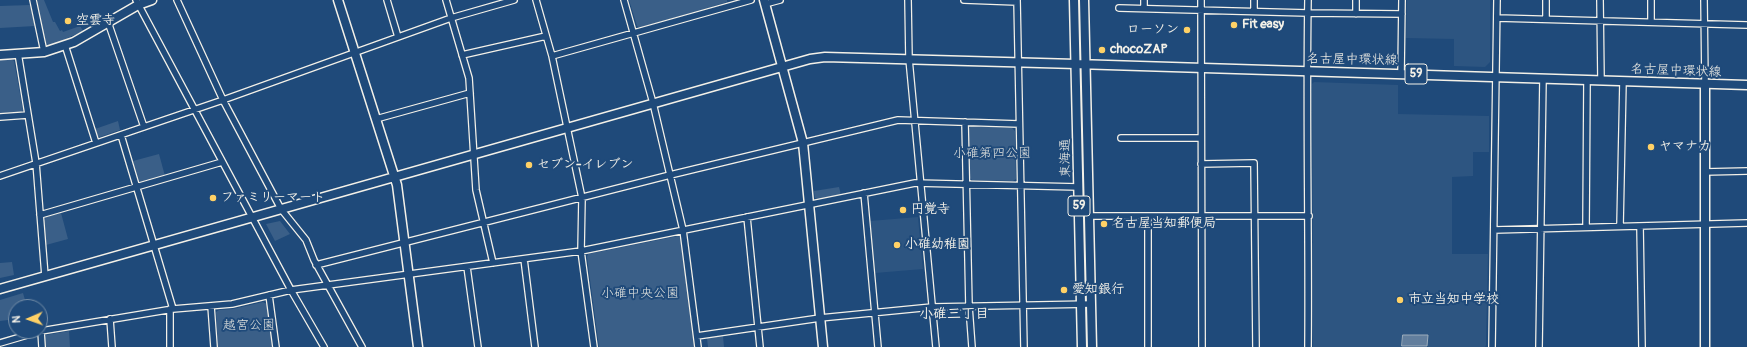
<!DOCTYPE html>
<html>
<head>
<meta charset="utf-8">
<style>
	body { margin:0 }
	#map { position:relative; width:1747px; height:347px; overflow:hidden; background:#1f4a7a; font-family:Pangolin,sans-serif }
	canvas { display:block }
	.north { position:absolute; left:8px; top:299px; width:40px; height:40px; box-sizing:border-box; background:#1f4a7a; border:1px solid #748da6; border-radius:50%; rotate:268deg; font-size:11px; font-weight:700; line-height:16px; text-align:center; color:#f4f1e8 }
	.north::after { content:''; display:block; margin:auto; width:14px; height:18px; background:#ffd166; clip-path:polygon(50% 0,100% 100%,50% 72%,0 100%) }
</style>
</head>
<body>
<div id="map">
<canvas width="1747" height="347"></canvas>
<div class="north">N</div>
</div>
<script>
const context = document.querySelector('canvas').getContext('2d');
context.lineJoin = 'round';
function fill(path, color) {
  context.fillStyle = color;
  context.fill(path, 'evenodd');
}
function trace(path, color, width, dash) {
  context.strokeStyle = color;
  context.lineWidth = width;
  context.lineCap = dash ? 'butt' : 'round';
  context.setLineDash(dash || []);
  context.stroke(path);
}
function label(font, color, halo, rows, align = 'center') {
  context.font = font + ' Pangolin,"Klee One",sans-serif';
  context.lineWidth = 4;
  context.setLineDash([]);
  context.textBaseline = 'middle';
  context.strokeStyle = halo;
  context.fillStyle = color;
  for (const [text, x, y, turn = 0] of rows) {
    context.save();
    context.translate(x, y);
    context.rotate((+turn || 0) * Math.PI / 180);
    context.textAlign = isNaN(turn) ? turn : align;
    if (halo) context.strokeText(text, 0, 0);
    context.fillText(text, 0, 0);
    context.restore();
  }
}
fill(new Path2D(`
	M1407 0H1490V62L1485 67 1454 66V39L1406 38Z
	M1314 82 1398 85V114L1489 116V152H1473V176L1452 177V254H1488L1486 345 1485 347H1313L1312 84Z
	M918 217 923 269 875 273 870 221Z`), '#2d5581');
fill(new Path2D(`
	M38 0H44L53 22H55L60 31 62 30 63 32 80 26 83 31 48 47 46 46 37 3Z
	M629 0H727V2L640 28 637 26Z
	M30 5 35 26 0 28V6Z
	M0 59H11L14 61 23 110 20 114H0Z
	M118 121 120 130 100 137 97 136 95 129Z
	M971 126 1012 128 1015 131 1016 179 1013 181 972 180 969 177 968 130Z
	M159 154 165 176 140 183 133 161Z
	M839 187 841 195 819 199 815 198 814 191Z
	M61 213 68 239 46 245 44 221 46 217Z
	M280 221 290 234 275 241 266 224Z
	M678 236 682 239 696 347H599L587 257 588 254Z
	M12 262 14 275 0 278V263Z
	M23 293 27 307H16V319L0 321V300Z
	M263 302 267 304 273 347H218L216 312 219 310 233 309Z
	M69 331 70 347H45V338L46 335Z
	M723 336 724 347H708L707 338Z`), '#3a5f88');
const water = new Path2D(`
	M1403 335H1428L1427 346H1402Z`);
fill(water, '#627e9d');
trace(water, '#9cacbb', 1);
const street = new Path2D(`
	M33 0 44 52
	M136 0 291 290 324 347
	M177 0 223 100 281 209 306 240 314 260 362 347
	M387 0 398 37
	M446 0 469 78 476 190 493 263
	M536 0 552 56 582 198 581 251 594 347
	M624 0 653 103 683 230 698 347
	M908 0 909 59 936 347
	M964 0 1017 2
	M1017 0 1024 347
	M1144 0V8
	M1201 0 1202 347
	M1254 0V11
	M1308 0C1306 116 1309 231 1308 347
	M1600 0 1601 80
	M1651 0V22
	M1704 0 1705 83
	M765 4 780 0
	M1119 8 1308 13 1402 14
	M1356 14V0
	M1497 18 1747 25
	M1546 19V0
	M108 22 144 127
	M65 45 96 143
	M18 53 36 163 45 276
	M462 55 546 36
	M552 56 751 0
	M1401 74 1402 0
	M0 117 28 115
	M376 119 470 93
	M965 122 969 306 972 347
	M121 135 173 309
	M1121 138H1201
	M1201 164 1254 163 1256 347
	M1704 172 1747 171
	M0 176 223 100 451 18 514 0
	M864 193 878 347
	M40 215 222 162
	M1089 216H1309
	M747 217 760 347
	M1620 226 1623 81
	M1640 226 1642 347
	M1586 227 1587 80
	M1494 230 1747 223
	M524 259 535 347
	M316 265 670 175 898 120 1019 124
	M467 267 478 347
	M269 295 276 347
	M211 306 214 347
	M110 319 112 347
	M41 331 42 347
	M697 336 820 318 932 307 1091 304
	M0 343 41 331 173 309 232 304 291 290 581 251 915 183 1079 187
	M170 347V309
	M1148 347V217
	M1492 347 1497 0
	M1539 347 1543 78`);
const secondary = new Path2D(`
	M338 0 397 185 418 347
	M764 0 803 143 823 347
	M0 55 44 52 74 42 138 5 152 0
	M0 289 810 59 825 57 1076 64
	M1705 347V83`);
const primary = new Path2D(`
	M1074 0 1082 347
	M1084 0 1092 347
	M1076 64 1747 85`);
trace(street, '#f4f1e8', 8);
trace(secondary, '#f4f1e8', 11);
trace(primary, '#f4f1e8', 11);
trace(street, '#1f4a7a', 5.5);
trace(secondary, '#1f4a7a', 8);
trace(primary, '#1f4a7a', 8);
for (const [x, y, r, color] of [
	[68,21,4,"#ffd166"],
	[1234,25,4,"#ffd166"],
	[1187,30,4,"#ffd166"],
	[1102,50,4,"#ffd166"],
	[1651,147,4,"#ffd166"],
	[529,165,4,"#ffd166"],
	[213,198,4,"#ffd166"],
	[903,210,4,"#ffd166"],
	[1104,224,4,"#ffd166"],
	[897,245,4,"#ffd166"],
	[1064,290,4,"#ffd166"],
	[1400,300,4,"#ffd166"]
]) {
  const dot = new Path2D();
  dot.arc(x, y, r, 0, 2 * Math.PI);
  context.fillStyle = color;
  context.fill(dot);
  trace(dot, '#1f4a7a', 1.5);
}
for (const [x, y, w] of [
	[1416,74,22],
	[1079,206,22]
]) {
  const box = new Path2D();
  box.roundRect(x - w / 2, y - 10, w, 20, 3);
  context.fillStyle = '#1f4a7a';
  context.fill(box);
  trace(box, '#f4f1e8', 1);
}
label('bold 12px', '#f4f1e8', null, [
	["59",1416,74],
	["59",1079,206]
]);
label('bold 13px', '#f4f1e8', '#1f4a7a', [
	["空雲寺",76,21],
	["Fit easy",1242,25],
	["ローソン",1179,30,"right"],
	["chocoZAP",1110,50],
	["ヤマナカ",1659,147],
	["セブン-イレブン",537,165],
	["ファミリーマート",221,198],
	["円覚寺",911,210],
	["名古屋当知郵便局",1112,224],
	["小碓幼稚園",905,245],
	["愛知銀行",1072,290],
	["市立当知中学校",1408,300]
], 'left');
label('13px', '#f4f1e8', '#1f4a7a', [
	["名古屋中環状線",1352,60,1],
	["名古屋中環状線",1676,71,2],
	["東海通",1066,158,-91]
]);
label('13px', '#e1e2de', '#1f4a7a', [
	["小碓第四公園",992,154],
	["小碓中央公園",640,294],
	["越宮公園",249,326]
]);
label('bold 14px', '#f4f1e8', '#1f4a7a', [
	["小碓三丁目",954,314]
]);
</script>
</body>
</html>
